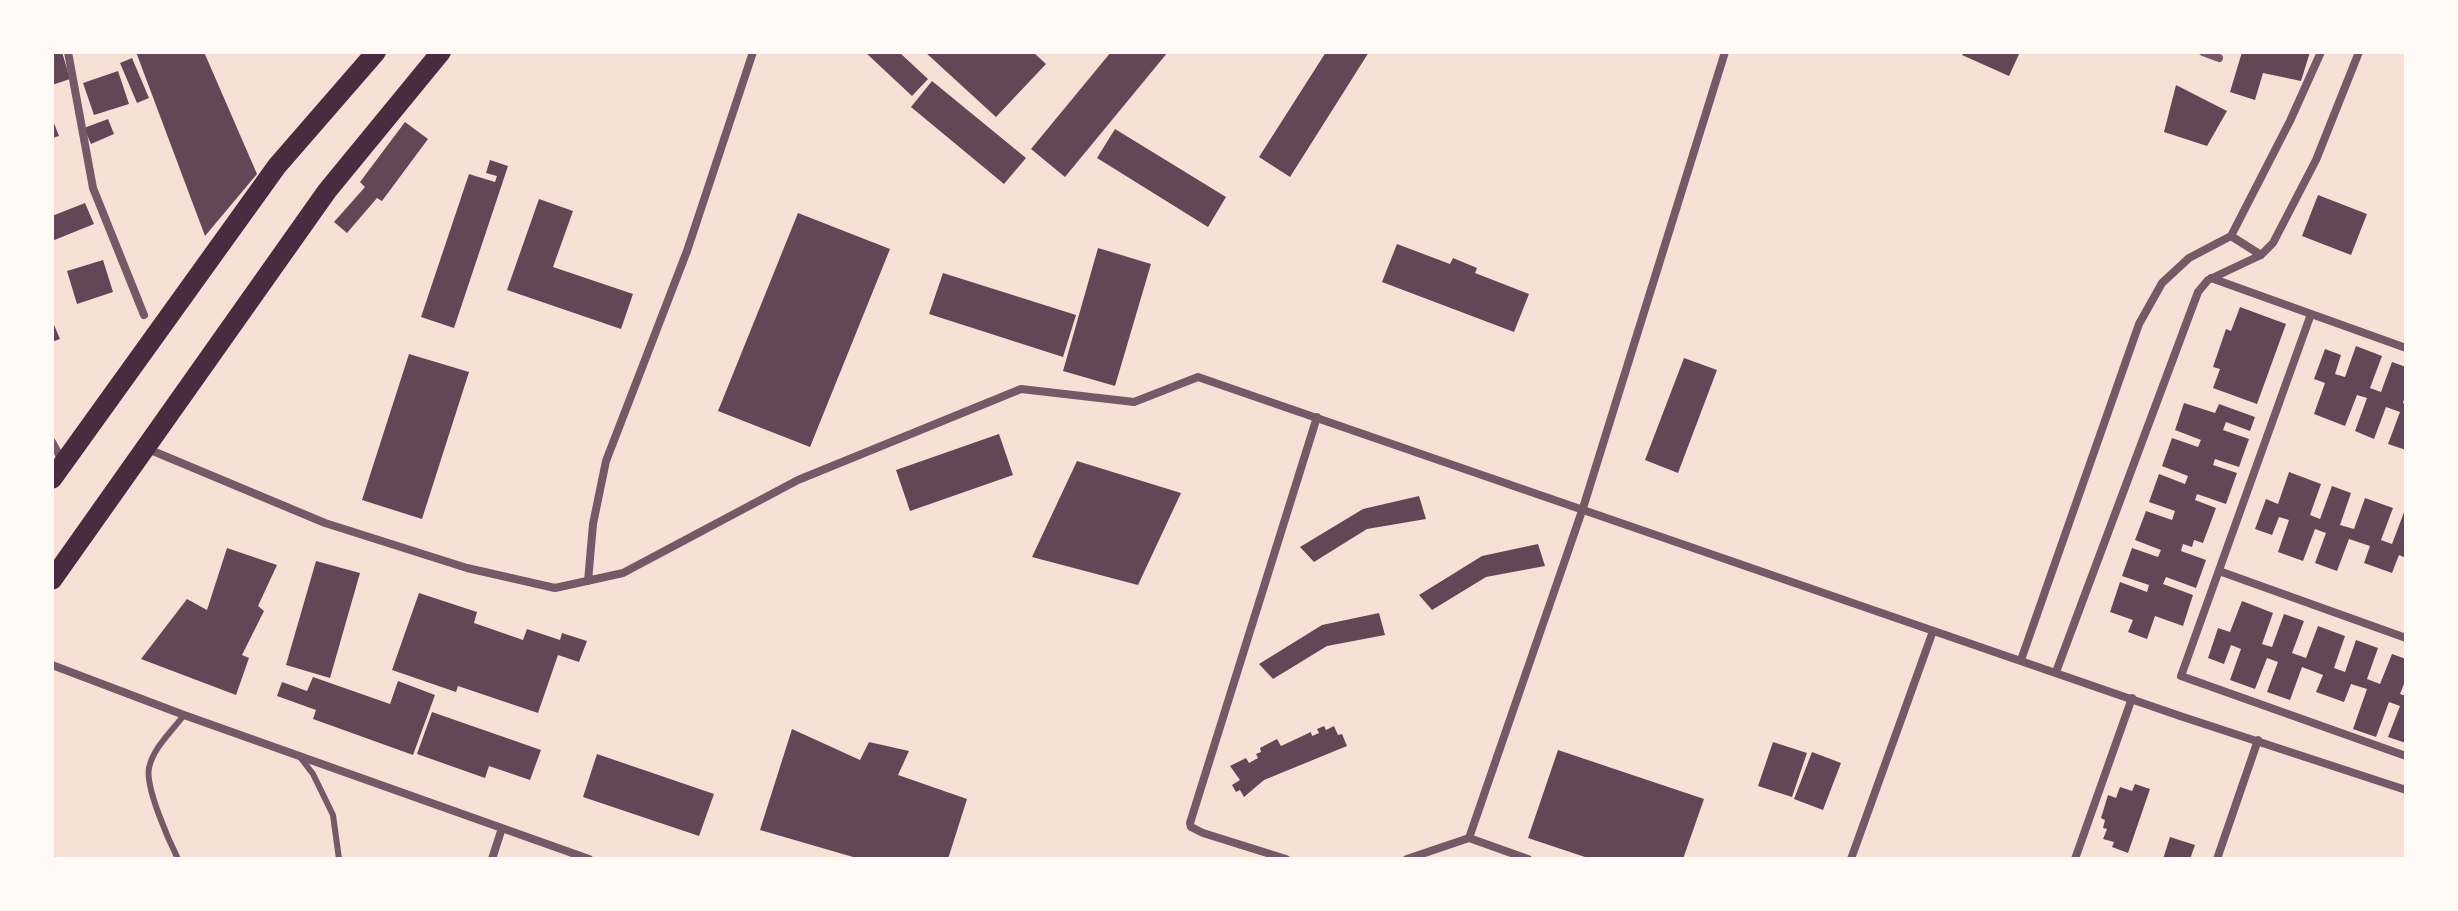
<!DOCTYPE html>
<html>
<head>
<meta charset="utf-8">
<style>
	body { margin:0 }
	#map { position:relative; width:2458px; height:911px; overflow:hidden; background:#f7e1d7; font-family:"Public Sans",sans-serif }
	canvas { display:block }
	.frame { position:absolute; inset:0; border:54px solid #fffaf5; pointer-events:none }
</style>
</head>
<body>
<div id="map">
<canvas width="2458" height="911"></canvas>
<div class="frame"></div>
</div>
<script>
const context = document.querySelector('canvas').getContext('2d');
context.lineJoin = 'round';
function fill(path, color) {
  context.fillStyle = color;
  context.fill(path, 'evenodd');
}
function trace(path, color, width, dash) {
  context.strokeStyle = color;
  context.lineWidth = width;
  context.lineCap = dash ? 'butt' : 'round';
  context.setLineDash(dash || []);
  context.stroke(path);
}
fill(new Path2D(`
	M52 52H62L70 79 52 85Z
	M136 52H204L257 174 205 236Z
	M865 52H899L928 79 912 96Z
	M925 52H1033L1046 64 996 117Z
	M1111 52H1168L1065 177 1031 149Z
	M1326 52H1369L1290 177 1259 157Z
	M1964 52H2020L2009 76 1962 55Z
	M2242 52H2310L2301 81 2263 73 2255 100 2230 92Z
	M132 58 149 98 137 103 120 63Z
	M118 71 129 104 94 115 83 83Z
	M932 81 1026 158 1004 184 911 107Z
	M2176 85 2227 111 2207 146 2164 132Z
	M52 118 59 136 52 138Z
	M108 119 114 134 91 144 84 128Z
	M405 122 428 139 382 201 377 198 347 233 334 222 365 187 360 182Z
	M1115 129 1226 197 1208 227 1097 158Z
	M490 160 508 166 454 328 421 317 469 174 495 182 497 176 486 173Z
	M2318 195 2367 214 2351 255 2302 236Z
	M539 199 573 211 553 267 633 294 621 329 507 290Z
	M85 203 94 224 52 241V216Z
	M798 213 890 249 810 447 718 411Z
	M1397 244 1450 264 1453 258 1477 268 1475 273 1529 294 1514 332 1382 282Z
	M1098 248 1151 264 1115 386 1063 371Z
	M103 260 113 292 77 304 67 271Z
	M943 273 1076 315 1063 357 929 314Z
	M2240 307 2286 324 2257 404 2213 388 2220 369 2213 367 2226 329 2231 331Z
	M52 320 60 339 52 342Z
	M2356 346 2382 356 2370 388 2381 392 2392 362 2406 367V393L2403 403 2406 404V450L2388 444 2400 412 2386 407 2374 439 2355 431 2367 398 2357 395 2345 426 2314 414 2325 383 2314 379 2325 349 2341 355 2335 374 2345 377Z
	M409 354 469 372 422 519 362 500Z
	M1684 358 1717 370 1678 473 1645 460Z
	M2184 403 2215 413 2219 404 2255 417 2250 431 2226 422 2223 430 2249 439 2239 467 2215 459 2213 465 2237 473 2226 504 2197 494 2195 500 2216 508 2203 543 2194 540 2192 547 2183 544 2181 551 2206 560 2196 588 2166 577 2163 584 2193 595 2183 626 2155 616 2147 639 2128 632 2133 620 2110 612 2120 582 2147 592 2149 585 2122 576 2132 548 2158 557 2161 550 2135 540 2146 511 2172 520 2175 511 2149 502 2159 474 2185 484 2188 476 2162 466 2172 438 2198 447 2201 440 2175 430Z
	M999 434 1013 475 910 511 896 470Z
	M1077 461 1181 493 1138 585 1032 557Z
	M2289 472 2321 484 2310 515 2320 519 2332 486 2351 493 2340 525 2354 529 2365 498 2393 508 2381 540 2392 544 2406 507V558L2399 555 2392 573 2364 563 2370 546 2349 539 2337 571 2315 563 2326 533 2315 529 2303 561 2278 552 2289 520 2279 517 2272 535 2255 529 2266 499 2278 504Z
	M1419 496 1426 519 1367 529 1314 562 1300 547 1363 509Z
	M1538 544 1545 566 1486 577 1432 610 1419 595 1482 556Z
	M227 548 277 565 258 606 264 611 242 655 249 658 236 695 141 659 187 599 207 610Z
	M316 561 360 573 330 678 286 665Z
	M419 593 477 612 474 623 523 640 527 629 560 640 562 633 587 641 579 662 558 655 538 713 458 686 456 692 392 670Z
	M2242 601 2273 613 2262 644 2272 647 2284 614 2304 621 2292 653 2306 658 2318 626 2345 636 2334 668 2345 672 2356 640 2378 648 2367 679 2380 684 2392 654 2406 659V679L2400 694 2406 696V743L2388 737 2400 706 2389 702 2376 737 2353 729 2367 689 2351 684 2344 702 2316 692 2323 675 2302 667 2290 700 2267 692 2278 662 2267 658 2255 689 2230 680 2241 649 2231 645 2224 664 2208 658 2218 628 2230 632Z
	M1379 613 1385 635 1327 646 1273 679 1259 664 1322 625Z
	M313 677 390 704 398 681 435 695 413 755 313 719 316 710 277 696 282 682 307 691Z
	M432 712 541 750 530 780 489 766 485 778 417 754Z
	M1324 726 1326 730 1334 726 1338 735 1342 734 1347 746 1264 780 1244 797 1240 790 1236 792 1232 785 1240 780 1230 766 1246 758 1249 763 1258 758 1256 754 1261 752 1260 748 1277 739 1281 746 1311 732 1312 736 1319 733 1317 729Z
	M792 729 860 760 869 742 909 751 898 775 967 799 948 859H860L760 830Z
	M1773 742 1807 753 1792 797 1758 786Z
	M1558 750 1704 799 1683 859H1591L1528 838Z
	M1812 752 1841 763 1823 810 1794 799Z
	M597 754 714 794 699 836 583 797Z
	M2135 784 2150 789 2128 853 2112 847 2114 842 2103 839 2107 829 2103 828 2105 820 2101 818 2108 795 2116 798 2120 787 2132 791Z
	M2170 837 2195 845 2190 859H2163Z`), '#644757');
trace(new Path2D(`
	M300 757 313 774 333 815 339 859
	M178 859C169 841 145 787 149 768 153 748 172 731 184 715`), '#755966', 6);
trace(new Path2D(`
	M68 52 93 188 144 315
	M2203 52 2219 58
	M2231 236 2261 255
	M2211 278 2406 348
	M2311 314 2181 676 2406 756
	M52 442 63 462
	M148 449 325 523 467 568 555 588 623 573 798 480 1021 389 1134 402 1198 377 2180 716 2406 790
	M2219 571 2406 638
	M588 581 593 524 606 461 687 251 753 52
	M2021 660 2139 324 2162 283 2189 258 2231 236 2290 121 2321 52
	M52 665 184 715 589 859
	M2056 672 2198 292 2208 280 2261 255 2273 243 2316 160 2359 52
	M1469 838 1583 508 1725 52
	M492 859 502 828
	M1286 859 1203 833 1191 827 1190 823 1317 417
	M1407 859 1469 838 1528 859
	M1851 859 1933 631
	M2075 859 2132 698
	M2217 859 2258 740`), '#755966', 8);
trace(new Path2D(`
	M52 479 277 166 376 52
	M52 580 327 191 441 52`), '#4a2c40', 20);
</script>
</body>
</html>
